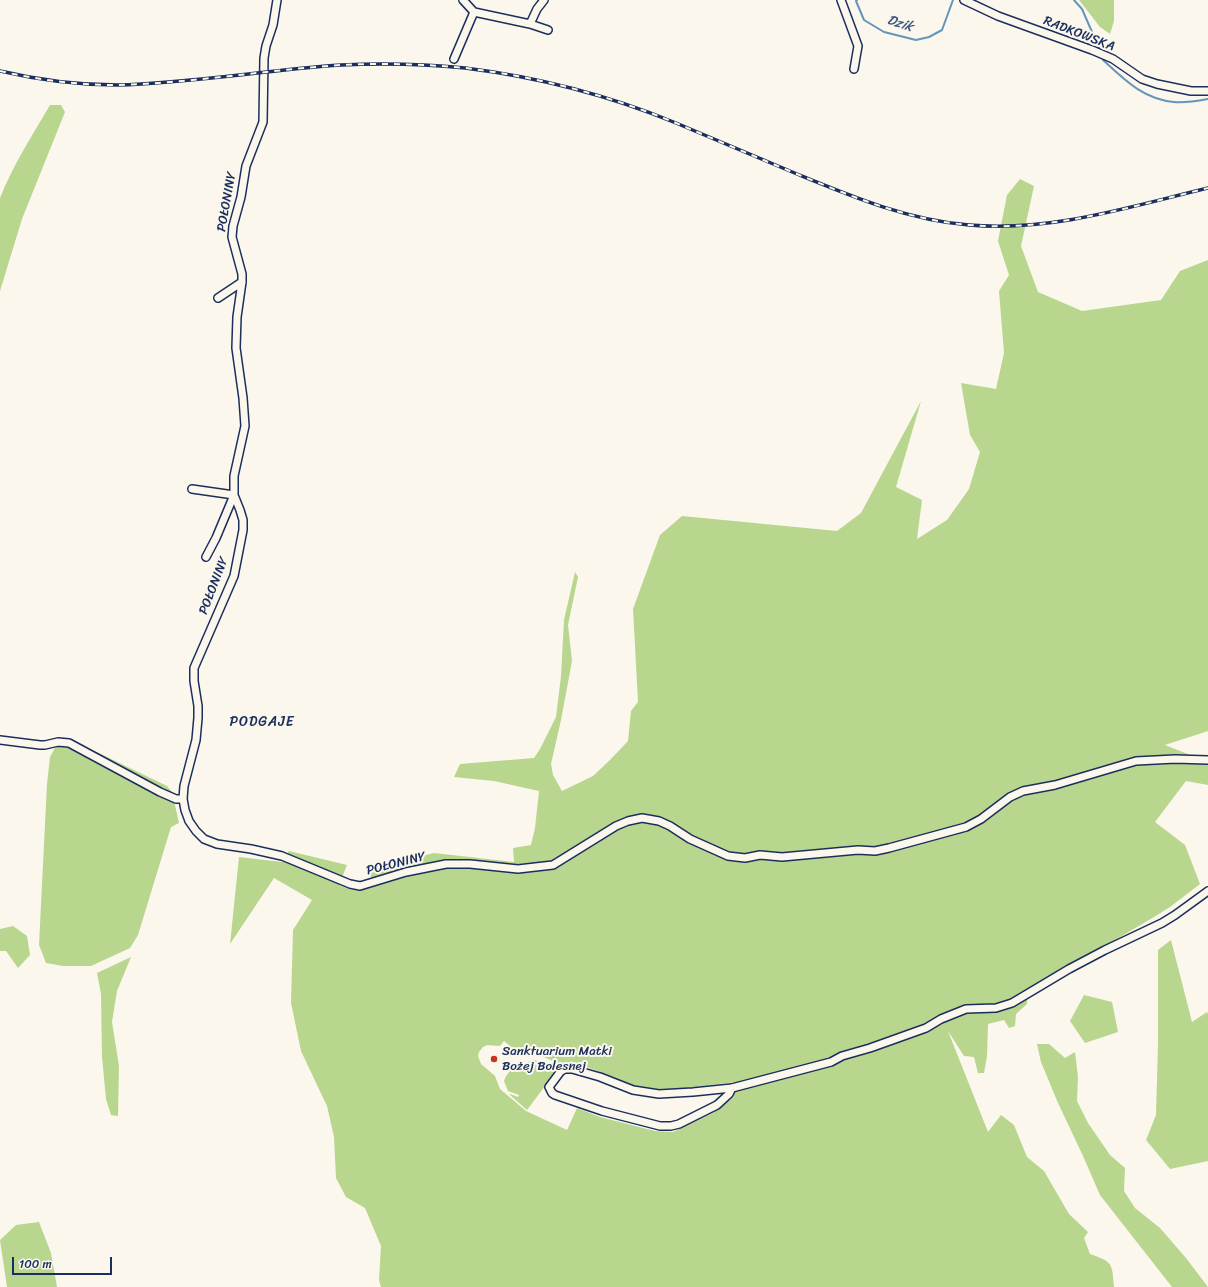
<!DOCTYPE html>
<html>
<head>
<meta charset="utf-8">
<style>
	body { margin:0 }
	#map { position:relative; width:1208px; height:1287px; overflow:hidden; background:#fbf7ec; font-family:Sriracha,sans-serif }
	canvas { display:block }
	.scale { position:absolute; left:12px; top:1257px; width:100px; height:18px; box-sizing:border-box; border:2px solid #1b2f5e; border-top:0; padding-left:5px; font-size:12px; line-height:14px; white-space:nowrap; color:#1b2f5e; -webkit-text-stroke:3px #fbf7ec; paint-order:stroke }
</style>
</head>
<body>
<div id="map">
<canvas width="1208" height="1287"></canvas>
<div class="scale">100 m</div>
</div>
<script>
const context = document.querySelector('canvas').getContext('2d');
context.lineJoin = 'round';
function fill(path, color) {
  context.fillStyle = color;
  context.fill(path, 'evenodd');
}
function trace(path, color, width, dash) {
  context.strokeStyle = color;
  context.lineWidth = width;
  context.lineCap = dash ? 'butt' : 'round';
  context.setLineDash(dash || []);
  context.stroke(path);
}
function label(font, color, halo, rows, align = 'center') {
  context.font = font + ' Sriracha,sans-serif';
  context.lineWidth = 4;
  context.setLineDash([]);
  context.textBaseline = 'middle';
  context.strokeStyle = halo;
  context.fillStyle = color;
  for (const [text, x, y, turn = 0] of rows) {
    context.save();
    context.translate(x, y);
    context.rotate((+turn || 0) * Math.PI / 180);
    context.textAlign = isNaN(turn) ? turn : align;
    if (halo) context.strokeText(text, 0, 0);
    context.fillText(text, 0, 0);
    context.restore();
  }
}
fill(new Path2D(`
	M1079 0H1114V21L1110 34 1100 27Z
	M50 105H61L65 112 22 219 0 291V198C13 165 32 136 50 105Z
	M1020 179 1034 186 1021 246 1038 292 1082 311 1161 300 1180 271 1208 260V731L1165 745 1208 762V785L1186 781 1155 822 1185 845 1200 884 1170 907 1154 917 1028 991 1027 1004 1016 1014 1015 1026 1009 1028 1004 1020 988 1024 987 1056 984 1073H978L974 1057 964 1056 948 1031 988 1132 1001 1115 1014 1125 1027 1157 1044 1171 1069 1214 1088 1232 1084 1238 1090 1254C1113 1262 1112 1263 1114 1287H381L379 1280 381 1246 365 1208 346 1197 336 1178 334 1137 327 1106 301 1051 291 1003 293 930 312 900 274 878 230 944 239 857 282 862 289 851 347 865 339 885C354 892 358 892 373 886L370 873 377 867 434 853 514 862 513 848 531 845 535 828 539 791 494 781 454 777 460 764 534 758 540 749 556 717 561 676 564 620 575 572 578 577 568 625 572 661 561 720 551 764 553 775 562 791 593 776 610 760 628 741 631 711 638 702 633 609 660 535 682 516 837 531 861 513 921 401 896 487 922 500 917 539 947 520 969 489 980 452 970 435 961 383 996 389 1004 353 999 291 1009 275 998 241 1007 195ZM504 1041 516 1051 527 1054 534 1053 560 1064C574 1057 620 1082 636 1086 669 1095 705 1084 739 1082L733 1098 713 1113 673 1132 655 1131 600 1117 577 1108 567 1130 526 1111 500 1089 495 1076 481 1064 478 1056 479 1052 483 1047 487 1045 499 1046 501 1045Z
	M58 742H76L167 786 172 792 179 823 171 827 138 935 130 948 91 966H63L46 963 39 945 47 784 50 757Z
	M13 926 27 936 30 955 18 968 6 951H0V929Z
	M1171 940 1192 1022 1207 1012 1208 1014V1161L1170 1169 1146 1140 1156 1115 1158 1045V950Z
	M131 957 117 991 112 1022 119 1066 118 1116 111 1115 106 1099 102 1057 101 994 97 973Z
	M1084 995 1112 1002 1118 1032 1085 1043 1070 1021Z
	M1037 1044H1049L1065 1058 1075 1052 1078 1077 1077 1101 1088 1123 1110 1155 1125 1168 1124 1191 1135 1208 1160 1228 1186 1258 1208 1287H1172L1100 1195 1083 1156 1058 1103 1041 1062Z
	M535 1060 557 1070 527 1110 510 1095V1094L518 1097 519 1095 508 1091 504 1081 506 1076 514 1066Z
	M39 1222 51 1253 57 1287H7L0 1240 16 1225Z`), '#b9d68e');
trace(new Path2D(`
	M857 0 856 1 864 20 884 32 916 40 929 37 942 30 953 0
	M1074 0 1082 9 1099 48
	M1103 60C1125 80 1143 99 1174 102 1185 103 1197 101 1208 99`), '#6495ba', 2);
const minor = new Path2D(`
	M277 0 273 25 266 46 264 58 263 122 246 166 241 197 233 226 232 237 242 274V282L237 317 236 348 243 398 245 426 234 476V495L240 510 243 520V530L234 576 194 668V681L198 706V718L196 740 184 786 183 799 185 810 189 821 196 831 204 839 217 844 251 849 282 856 350 884 360 886 406 872 446 864H470L518 869 553 865 616 826 628 821 642 818 659 821 670 826 690 839 728 856 745 858 760 855 782 857 858 850 875 851 889 848 966 827 981 819 1010 797 1023 791 1055 785 1136 761 1175 759 1208 760
	M463 0 474 12 530 24 548 30
	M841 0 858 46 854 69
	M964 0 998 16 1092 50 1113 59 1142 79 1157 84 1191 91H1208
	M530 24 537 9 544 0
	M454 59 474 12
	M218 298 242 282
	M192 489 234 495 216 538 206 557
	M0 740 40 745H45L58 742 69 743 160 792 176 799H183
	M732 1088 729 1094 717 1105 679 1124 671 1126H660L602 1111 555 1095 552 1093 549 1087 561 1071 565 1069H572L600 1077 633 1090 659 1094 693 1092 732 1088 831 1062 842 1056 870 1048 926 1028 941 1019 966 1009 996 1008 1012 1003 1069 969 1105 950 1162 923 1175 915 1208 891`);
trace(minor, '#1b2f5e', 10);
trace(minor, '#fbf7ec', 7);
const rail = new Path2D(`
	M0 71C38 80 78 85 117 85 192 83 266 70 341 65 382 63 424 64 465 68 538 77 608 95 676 123 716 140 756 157 797 174 853 197 908 220 969 225 1051 232 1129 207 1208 188`);
trace(rail, '#1b2f5e', 3.5);
trace(rail, '#fbf7ec', 2, [6]);
for (const [x, y, r, color] of [
	[494,1059,4,"#c8321e"]
]) {
  const dot = new Path2D();
  dot.arc(x, y, r, 0, 2 * Math.PI);
  context.fillStyle = color;
  context.fill(dot);
  trace(dot, '#fbf7ec', 1.5);
}
label('13px', '#1b2f5e', '#fbf7ec', [
	["RADKOWSKA",1079,34,21],
	["POŁONINY",227,202,-80],
	["POŁONINY",214,586,-69],
	["POŁONINY",396,864,-14]
]);
label('13px', '#1b2f5e', '#fbf7ec', [
	["Sanktuarium Matki",502,1052],
	["Bożej Bolesnej",502,1067]
], 'left');
label('italic 14px', '#3a5a84', '#fbf7ec', [
	["Dzik",900,24,18]
]);
context.letterSpacing = '1px';
label('14px', '#1b2f5e', '#fbf7ec', [
	["PODGAJE",262,722]
]);
context.letterSpacing = '0px';
</script>
</body>
</html>
